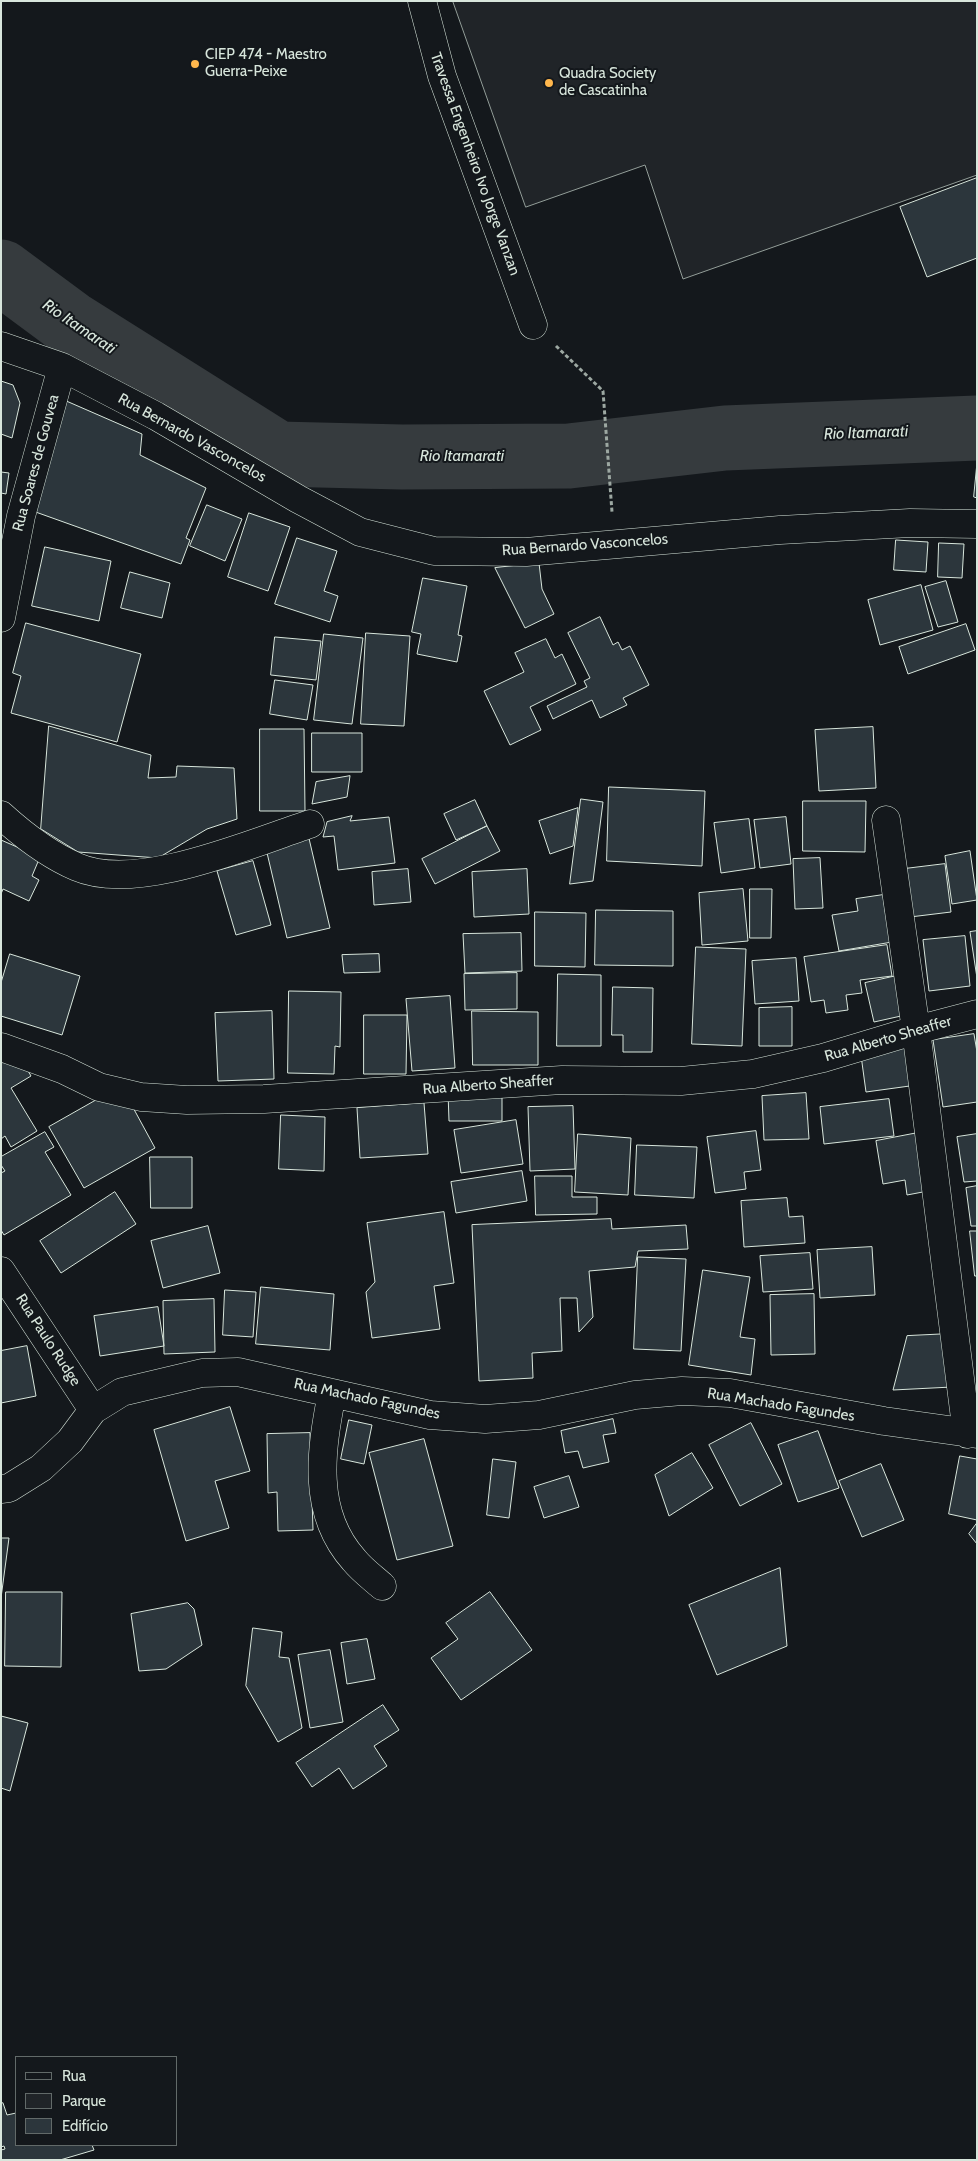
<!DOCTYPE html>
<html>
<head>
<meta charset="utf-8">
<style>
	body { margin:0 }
	#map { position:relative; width:978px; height:2161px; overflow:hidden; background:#14181c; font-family:Cabin,sans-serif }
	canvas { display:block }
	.frame { position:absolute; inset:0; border:2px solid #d8e6dc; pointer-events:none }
	.legend { position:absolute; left:15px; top:2056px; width:162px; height:90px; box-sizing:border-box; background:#14181c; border:1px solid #626a69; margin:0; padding:6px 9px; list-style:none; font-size:15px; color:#d8e6dc }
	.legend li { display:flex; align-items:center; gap:10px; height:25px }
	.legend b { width:25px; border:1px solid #626a69 }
</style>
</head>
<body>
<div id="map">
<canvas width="978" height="2161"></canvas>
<div class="frame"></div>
<ul class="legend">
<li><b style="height:6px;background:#14181c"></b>Rua</li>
<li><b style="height:14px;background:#202428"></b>Parque</li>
<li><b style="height:14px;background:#2c363c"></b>Edifício</li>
</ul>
</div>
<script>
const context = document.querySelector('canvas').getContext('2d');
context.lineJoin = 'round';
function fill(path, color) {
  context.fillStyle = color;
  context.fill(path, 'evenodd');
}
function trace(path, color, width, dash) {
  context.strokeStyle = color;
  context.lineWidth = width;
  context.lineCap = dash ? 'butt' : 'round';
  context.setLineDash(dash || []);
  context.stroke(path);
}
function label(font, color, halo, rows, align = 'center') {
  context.font = font + ' Cabin,sans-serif';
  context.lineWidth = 4;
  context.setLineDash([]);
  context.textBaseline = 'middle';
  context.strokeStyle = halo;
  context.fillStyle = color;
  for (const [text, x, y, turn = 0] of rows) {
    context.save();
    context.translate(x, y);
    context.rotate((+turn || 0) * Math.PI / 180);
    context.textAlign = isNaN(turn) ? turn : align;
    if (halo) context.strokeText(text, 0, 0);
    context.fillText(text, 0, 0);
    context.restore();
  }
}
const green = new Path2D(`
	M453 1H977V175L683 279 645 165 526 207Z`);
fill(green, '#202428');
trace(green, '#939e99', 1);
trace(new Path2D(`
	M1 272 70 323 278 454 402 457 569 456 725 438 977 428`), '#363b3e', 65);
const building = new Path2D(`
	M977 178V258L927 277 900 207Z
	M1 381 13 385 20 403 12 438 1 434Z
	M64 400 142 434 140 455 206 488 186 538 190 540 181 564 30 510Z
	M977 463V498L974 497Z
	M1 472 9 473 6 494 1 493Z
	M207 505 242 519 225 561 190 546Z
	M249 513 290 527 268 591 228 577Z
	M297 538 337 551 324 591 338 596 330 622 275 604Z
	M896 540 928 542 926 572 894 570Z
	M939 543 964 544 962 578 938 577Z
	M45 547 111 561 99 621 32 606Z
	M539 563 542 589 554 614 525 628 495 568Z
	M130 572 170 583 162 618 121 608Z
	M423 578 467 586 458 635 462 636 457 662 417 654 421 634 412 632Z
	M946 581 958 622 938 627 925 587Z
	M921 585 933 630 880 645 868 600Z
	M600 617 613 645 618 642 622 650 630 646 649 685 623 698 627 705 600 718 592 700 553 719 547 706 587 687 584 681 590 678 568 633Z
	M26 623 141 654 117 742 11 713 21 676 13 673Z
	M966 624 975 650 908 674 899 647Z
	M366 633 410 636 404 726 361 724Z
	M324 634 363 638 352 724 314 720Z
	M275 637 321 641 316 680 271 675Z
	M546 639 555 658 562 654 576 684 530 707 541 730 510 745 484 691 524 672 515 653Z
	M275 680 313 685 307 720 270 714Z
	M49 726 151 755 148 778 176 777 177 766 234 768 237 819 207 829 158 858 78 852 41 829Z
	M873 727 876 788 819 791 815 730Z
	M260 729H304L305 811H260Z
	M312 733H362V772H312Z
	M350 776 347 797 312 804 316 782Z
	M609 787 705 791 702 866 607 861Z
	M581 799 603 802 593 881 570 884Z
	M475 800 487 826 456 840 444 814Z
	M803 801H866L865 852 803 851Z
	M578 808 573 846 550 854 539 821Z
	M352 816 350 821 389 817 395 863 338 870 334 836 323 837 327 822Z
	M786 817 791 864 760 868 754 820Z
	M749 819 755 868 721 873 714 823Z
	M487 826 500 851 435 884 422 859Z
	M307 830 330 928 287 938 264 840Z
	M1 840 40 857 32 876 39 880 29 901 3 889 1 894Z
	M970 851 977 900 952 904 945 856Z
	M820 858 823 908 795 909 793 859Z
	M253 861 271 925 236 935 217 871Z
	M945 864 951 912 910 917 904 869Z
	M408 869 411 902 374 905 372 872Z
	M527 869 529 914 474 917 472 872Z
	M743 889 748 941 702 945 699 893Z
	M750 889H772L771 938H750Z
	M883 895 886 916 898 941 839 951 832 915 858 911 856 899Z
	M596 910 673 911V966L595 965Z
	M535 912 586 913 585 967 535 966Z
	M977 931V978L970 932Z
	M521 933 522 971 465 973 463 934Z
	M965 936 970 986 929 991 923 940Z
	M887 945 892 976 860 980 862 993 846 995 848 1010 826 1013 824 1000 811 1002 804 957Z
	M696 947 746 949 742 1046 692 1044Z
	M10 954 80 976 62 1035 1 1016V983Z
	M379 954 380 972 344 973 342 955Z
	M796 958 799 1001 755 1004 752 961Z
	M517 973V1009L465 1010 464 974Z
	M558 974 601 975V1046H557Z
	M901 975 910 1014 874 1022 865 983Z
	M613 987 653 988 652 1052H623V1035H612Z
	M289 991 341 992 340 1047 335 1046 334 1074 288 1073Z
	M450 996 455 1068 412 1071 406 999Z
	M792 1007V1046H759V1008Z
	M272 1011 274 1079 218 1081 215 1013Z
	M472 1011 538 1012V1065H473Z
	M364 1015H407L406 1074H364Z
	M974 1034 977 1052V1102L943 1107 933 1040Z
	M911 1041 917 1085 866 1092 860 1048Z
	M18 1053 31 1076 11 1088 37 1131 11 1147 5 1136 1 1139V1064Z
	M502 1091V1121H449L448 1092Z
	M806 1093 809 1139 764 1140 762 1096Z
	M107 1094 130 1102 155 1148 84 1188 49 1127Z
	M889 1099 894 1136 824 1144 820 1107Z
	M424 1103 428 1154 360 1158 357 1108Z
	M573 1106 575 1169 530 1171 528 1107Z
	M281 1115 325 1117 324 1171 279 1169Z
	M516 1120 523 1164 461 1173 454 1130Z
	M756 1131 761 1170 744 1172 746 1189 715 1193 707 1137Z
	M45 1132 54 1147 45 1152 71 1195 4 1235 1 1230V1173L5 1171 1 1165V1157Z
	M923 1132 928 1191 907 1195 905 1180 883 1184 876 1141Z
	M578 1134 631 1138 628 1195 575 1192Z
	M977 1134V1181L964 1182 957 1137Z
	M637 1145 697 1147 694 1198 635 1195Z
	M150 1157H192V1208H151Z
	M522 1171 527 1201 456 1213 451 1182Z
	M535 1176H572V1197H597V1214L536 1215Z
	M977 1186V1226H971L966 1188Z
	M115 1192 136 1224 61 1273 40 1241Z
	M787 1198 789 1217 803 1216 805 1243 744 1247 741 1201Z
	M444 1212 454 1283 434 1286 440 1329 372 1338 366 1292 375 1282 367 1223Z
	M611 1219 612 1229 686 1225 688 1249 638 1251 635 1267 589 1271 593 1317 579 1332 577 1298H560L562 1351 532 1353 533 1378 479 1381 472 1225Z
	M208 1226 220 1273 163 1288 151 1241Z
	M970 1231H977V1276H975Z
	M872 1247 875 1295 820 1298 817 1250Z
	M810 1253 813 1289 763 1292 760 1256Z
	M638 1257 686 1259 681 1351 634 1349Z
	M703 1270 750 1277 740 1337 755 1339 751 1375 689 1365Z
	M261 1287 334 1294 330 1350 256 1344Z
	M225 1290 256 1292 253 1337 223 1335Z
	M814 1294 815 1354 771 1355 770 1295Z
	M214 1299 215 1352 164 1354 163 1301Z
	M158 1307 164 1346 100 1356 94 1316Z
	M949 1334 952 1387 893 1390 907 1336Z
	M27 1346 36 1396 1 1403V1351Z
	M230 1407 250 1471 215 1481 229 1528 186 1541 154 1430Z
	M613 1419 616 1433 603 1435 609 1462 583 1468 578 1451 565 1453 561 1431Z
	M349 1420 372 1425 364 1464 341 1459Z
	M751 1423 782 1484 740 1506 709 1445Z
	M818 1431 839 1488 798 1502 778 1445Z
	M310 1433 313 1530 278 1531 277 1492 268 1493 267 1434Z
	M424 1439 453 1546 397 1560 369 1453Z
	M692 1453 713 1488 669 1516 655 1475Z
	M960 1456 977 1459V1520L949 1514Z
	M493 1459 516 1462 509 1518 487 1515Z
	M881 1464 904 1520 862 1537 839 1481Z
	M569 1476 579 1507 544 1518 534 1487Z
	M977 1523V1544L969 1534Z
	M1 1538H9L1 1598Z
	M780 1568 787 1646 717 1675 689 1605Z
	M6 1592H62L61 1667 5 1666Z
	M490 1592 532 1650 461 1700 431 1658 458 1639 446 1623Z
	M188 1603 194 1609 202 1645 166 1669 139 1671 131 1614Z
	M253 1628 282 1632 279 1657 289 1658 302 1728 278 1742 246 1686Z
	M367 1639 375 1679 347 1684 341 1643Z
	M330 1650 343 1722 310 1728 298 1655Z
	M383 1705 399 1730 374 1746 387 1766 353 1789 339 1768 312 1787 296 1763Z
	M1 1716 28 1723 10 1791 1 1788Z
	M3 2103 7 2115 16 2113V2145H92L94 2150 60 2160H1V2150L5 2149 4 2146 1 2147V2104Z`);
fill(building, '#2c363c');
trace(building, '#d8e6dc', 1);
const minor = new Path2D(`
	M422 1 442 76 533 325
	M1 346 62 367 156 416 298 499 360 532 434 551 526 552 780 530 910 523 977 524
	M1 618 21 516 62 367
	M1 815C23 835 49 855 77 867 137 893 249 844 310 824
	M886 820 916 1030 967 1434
	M1 1047 62 1069 99 1087 141 1097 187 1100 264 1099 562 1080 681 1081 753 1074 823 1058 916 1030 977 1014
	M1 1271 93 1410
	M332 1393C321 1450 311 1512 354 1560 362 1570 373 1578 382 1586
	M1 1489 9 1488 41 1468 70 1441 93 1410 122 1392 202 1373 238 1372 430 1415 485 1419 539 1415 635 1395 682 1391 730 1393 884 1421 977 1434`);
trace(minor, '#d8e6dc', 29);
trace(new Path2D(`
	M556 346 603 391 612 512`), '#9da8a2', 3, [4, 2.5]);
trace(minor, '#14181c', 28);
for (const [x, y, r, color] of [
	[195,64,5,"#ffb74d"],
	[549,83,5,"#ffb74d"]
]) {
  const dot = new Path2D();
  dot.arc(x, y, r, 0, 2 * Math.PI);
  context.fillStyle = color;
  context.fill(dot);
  trace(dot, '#14181c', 2);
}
label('15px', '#d8e6dc', '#14181c', [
	["CIEP 474 - Maestro",205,55],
	["Guerra-Peixe",205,72],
	["Quadra Society",559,74],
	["de Cascatinha",559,91]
], 'left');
label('15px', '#d8e6dc', '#14181c', [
	["Travessa Engenheiro Ivo Jorge Vanzan",475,164,70],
	["Rua Bernardo Vasconcelos",192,438,29],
	["Rua Soares de Gouvea",36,463,-75],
	["Rua Bernardo Vasconcelos",585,545,-4],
	["Rua Alberto Sheaffer",888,1039,-16],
	["Rua Alberto Sheaffer",488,1085,-4],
	["Rua Paulo Rudge",48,1340,57],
	["Rua Machado Fagundes",367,1399,12],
	["Rua Machado Fagundes",781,1405,9]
]);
label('italic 16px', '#d8e6dc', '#14181c', [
	["Rio Itamarati",79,327,34],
	["Rio Itamarati",866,433,-2],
	["Rio Itamarati",462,456]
]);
</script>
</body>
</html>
